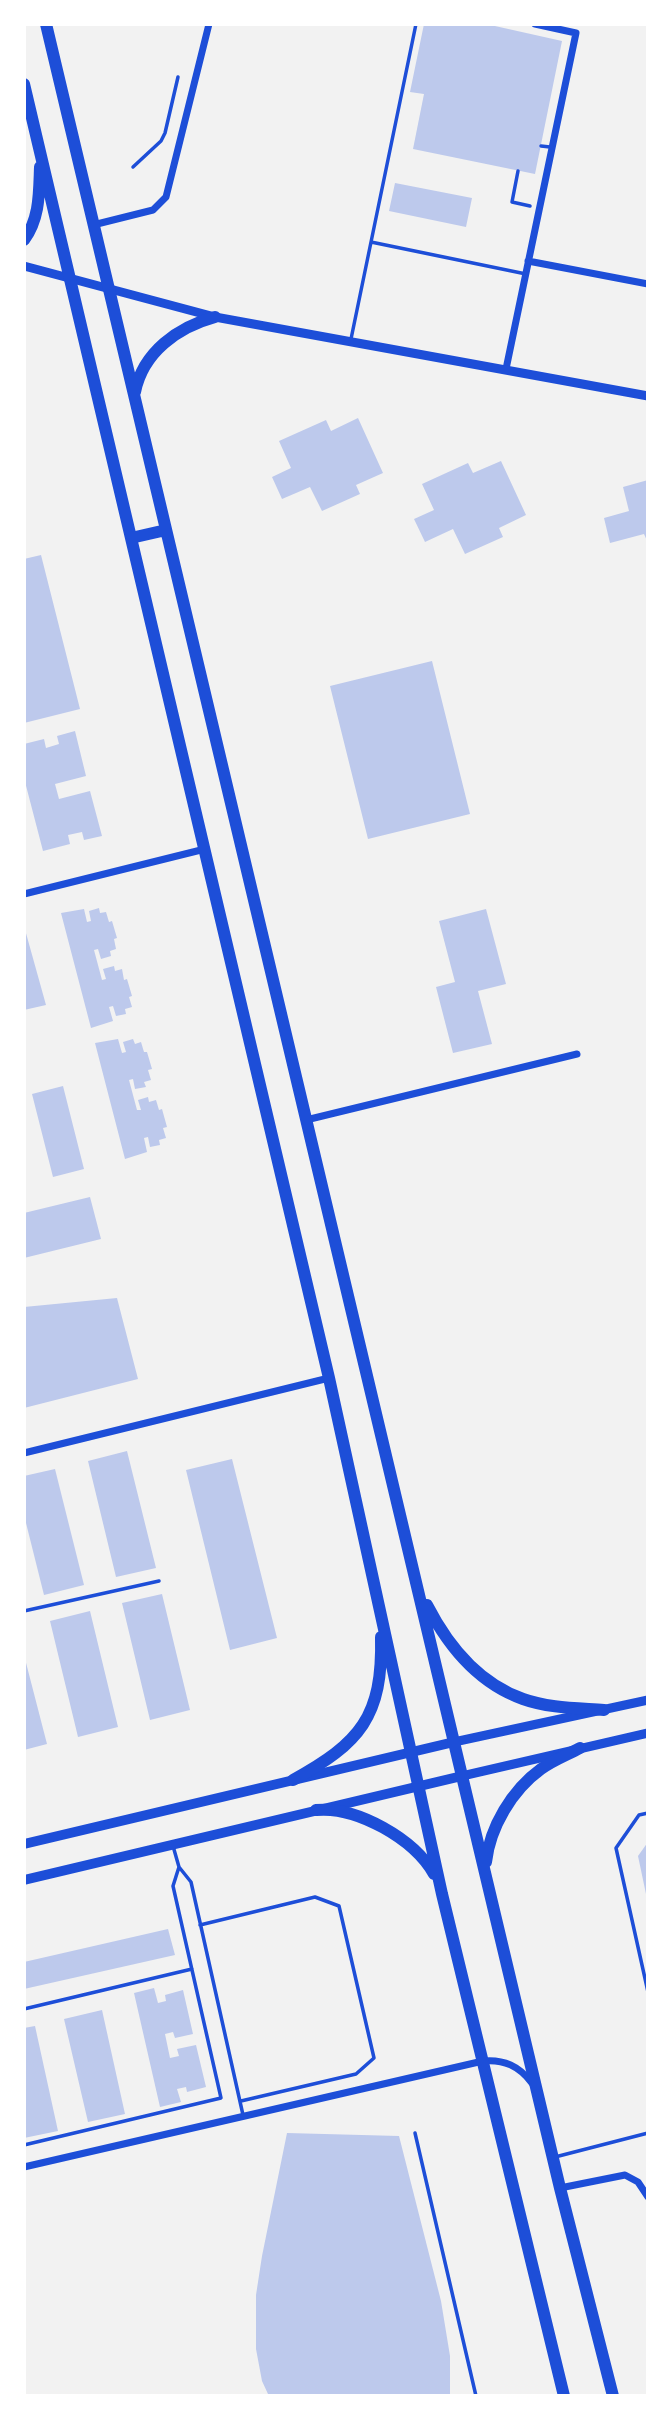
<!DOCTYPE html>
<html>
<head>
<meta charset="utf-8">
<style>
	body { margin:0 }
	#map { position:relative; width:672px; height:2420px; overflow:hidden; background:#f2f2f2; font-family:"PT Sans",sans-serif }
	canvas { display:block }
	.frame { position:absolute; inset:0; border:26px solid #fff; pointer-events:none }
</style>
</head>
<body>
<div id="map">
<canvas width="672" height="2420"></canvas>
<div class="frame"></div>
</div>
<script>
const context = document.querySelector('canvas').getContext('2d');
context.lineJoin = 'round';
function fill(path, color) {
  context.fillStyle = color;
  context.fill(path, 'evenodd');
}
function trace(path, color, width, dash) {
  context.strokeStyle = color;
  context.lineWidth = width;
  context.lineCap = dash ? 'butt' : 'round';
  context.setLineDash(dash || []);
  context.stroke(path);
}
fill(new Path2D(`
	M424 24H486L562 41 535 174 413 149 424 94 410 92Z
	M395 183 472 198 466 227 389 211Z
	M358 418 383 473 356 485 360 494 322 511 310 487 282 499 272 477 291 468 279 441 326 420 331 431Z
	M501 461 526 515 499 528 503 537 465 554 453 529 425 542 414 519 434 510 422 484 468 463 473 473Z
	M648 480V543L644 534 610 543 604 518 629 511 623 487Z
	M41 555 80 709 24 723V559Z
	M432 661 470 814 368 839 330 686Z
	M75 731 86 776 55 784 59 799 90 791 102 836 84 840 82 832 68 835 70 844 43 851 24 778V744L44 739 46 748 59 744 57 736Z
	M99 908 100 913 106 912 109 922 112 921 117 938 114 939 116 949 110 951 111 956 101 959 98 949 94 950 102 980 106 979 103 969 114 966 115 971 122 969 124 980 127 979 132 996 129 997 132 1007 125 1009 126 1014 116 1016 113 1006 109 1007 113 1021 91 1028 61 913 84 909 87 922 91 921 89 911Z
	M486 909 506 984 478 991 492 1044 453 1053 436 987 455 982 439 921Z
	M24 926 46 1005 24 1010Z
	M118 1039 122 1053 126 1052 123 1042 133 1039 135 1044 141 1042 144 1052H147L152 1069 148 1070 151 1080 144 1082 146 1087 135 1089 133 1079 129 1080 137 1110H141L138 1100 148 1097 149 1102 156 1100 159 1110 162 1109 167 1127 163 1128 166 1138 159 1140 160 1145 150 1147 148 1137 144 1138 147 1152 125 1159 95 1043Z
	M63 1086 84 1169 53 1177 32 1094Z
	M90 1197 101 1239 24 1258V1213Z
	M117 1298 138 1379 24 1408V1307Z
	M127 1451 156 1568 116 1577 88 1461Z
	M232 1459 277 1638 230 1650 186 1470Z
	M55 1469 84 1585 44 1595 24 1515V1476Z
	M162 1594 190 1710 150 1720 122 1603Z
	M90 1611 118 1727 78 1737 50 1621Z
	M24 1655 47 1744 24 1750Z
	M648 1842V1894H646L638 1856Z
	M168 1929 175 1955 24 1989V1962Z
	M154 1988 158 2003 166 2001 165 1995 183 1990 193 2034 175 2038 173 2032 165 2034 170 2058 179 2056 177 2049 196 2045 206 2087 187 2092 186 2087 177 2089 181 2102 160 2107 134 1993Z
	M102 2010 125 2114 88 2122 64 2019Z
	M35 2026 58 2131 24 2138V2028Z
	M287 2133 399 2136 441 2301 450 2356V2396L268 2394 262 2381 256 2349V2295L262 2256Z`), '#bdc9ec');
trace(new Path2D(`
	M133 167 161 141 165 133 178 77
	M518 171 512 202 530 206`), '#1d4ed8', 3.5);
trace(new Path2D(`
	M541 146 550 147
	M371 242 526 274
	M351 339 416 24
	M24 1611 159 1581
	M648 1813 639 1815 616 1848 648 1992
	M173 1846 179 1867 191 1882 243 2115
	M200 1925 315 1897 339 1906 374 2058 356 2074 241 2101
	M24 2009 192 1969
	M415 2133 476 2396
	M24 2145 221 2098 173 1886 179 1867
	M555 2157 648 2133`), '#1d4ed8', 3.5);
trace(new Path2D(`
	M93 225 153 210 166 197 209 24
	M528 261 648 284
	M506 369 576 33 535 24
	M24 894 205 849
	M306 1120 577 1054
	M24 1453 329 1378
	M24 2167 483 2061C504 2059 519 2066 532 2083
	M560 2188 625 2175 638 2182 648 2197`), '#1d4ed8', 7);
trace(new Path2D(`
	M24 266 215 317 648 396
	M454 1742 648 1700
	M462 1776 648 1733`), '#1d4ed8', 9);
trace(new Path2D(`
	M24 1844 454 1742
	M24 1880 462 1776`), '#1d4ed8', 10);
trace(new Path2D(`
	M46 24 462 1776 560 2188 613 2396
	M24 84 329 1378 442 1894 564 2396
	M24 240C40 218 39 193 40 167
	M135 392C143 352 178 327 215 317
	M131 538 166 530
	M427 1605C448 1646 478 1683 523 1699 548 1708 577 1708 604 1710
	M293 1780C360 1743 383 1717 381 1637
	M316 1810C357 1806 414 1839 434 1874
	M486 1862C490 1827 512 1790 541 1769 553 1760 567 1755 580 1748`), '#1d4ed8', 12);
</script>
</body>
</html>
